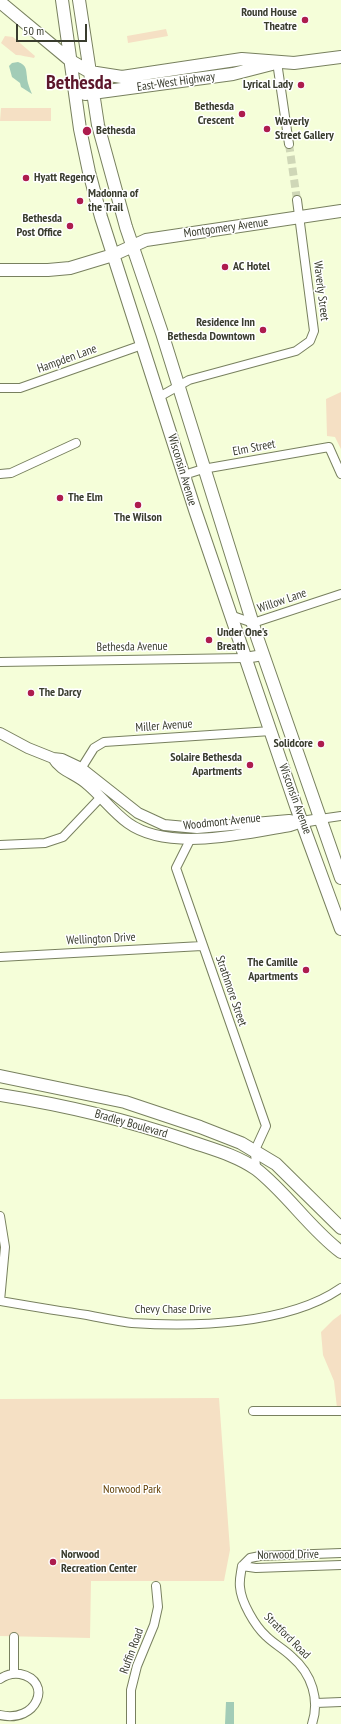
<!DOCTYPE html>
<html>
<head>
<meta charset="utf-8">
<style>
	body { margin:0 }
	#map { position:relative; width:341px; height:1724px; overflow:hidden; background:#f5fed9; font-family:"PT Sans Narrow",sans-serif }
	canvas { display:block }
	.scale { position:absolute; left:16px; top:24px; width:71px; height:18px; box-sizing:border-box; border:2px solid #393c2e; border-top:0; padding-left:5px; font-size:12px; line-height:14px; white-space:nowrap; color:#393c2e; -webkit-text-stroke:3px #fff; paint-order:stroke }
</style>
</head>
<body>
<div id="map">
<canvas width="341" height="1724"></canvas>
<div class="scale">50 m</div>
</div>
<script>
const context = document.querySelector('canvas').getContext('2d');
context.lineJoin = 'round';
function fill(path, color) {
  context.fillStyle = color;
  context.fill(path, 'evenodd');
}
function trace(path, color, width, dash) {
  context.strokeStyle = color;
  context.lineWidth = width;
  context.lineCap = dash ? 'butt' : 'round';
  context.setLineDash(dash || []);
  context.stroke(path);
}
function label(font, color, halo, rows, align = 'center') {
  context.font = font + ' "PT Sans Narrow",sans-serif';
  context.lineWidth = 3;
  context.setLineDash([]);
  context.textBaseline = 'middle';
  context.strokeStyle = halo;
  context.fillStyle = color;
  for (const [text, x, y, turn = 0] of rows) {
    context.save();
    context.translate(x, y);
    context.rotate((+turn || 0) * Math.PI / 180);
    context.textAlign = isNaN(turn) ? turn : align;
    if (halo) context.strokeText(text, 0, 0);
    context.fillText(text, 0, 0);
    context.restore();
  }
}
fill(new Path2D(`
	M166 29 168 36 128 43 127 36Z
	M5 36 13 37 35 56 34 58C27 57 22 55 16 55L1 43Z
	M1 108H51V121H0Z
	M341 392V449L335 437 327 436 326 399Z
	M341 1314V1408H337L334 1381 323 1355 321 1332 333 1320Z
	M219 1398 230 1550 224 1581H91L90 1638 0 1636V1399Z`), '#f5e0c4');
fill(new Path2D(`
	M18 62C27 65 26 70 27 77 27 82 30 89 32 94L21 87 20 83 12 77 9 66 12 63Z
	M226 1702H234V1724H225Z`), '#a2ccb7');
trace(new Path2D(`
	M289 144 297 200`), '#cfd7b7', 8, [8, 4]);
const minor = new Path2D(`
	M277 62 289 144
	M0 388H20L142 345
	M159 397 189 380 296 351 310 341 314 331 297 200
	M0 474 11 473 76 443
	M184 475 203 469 329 447 341 474
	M230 615 253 623 341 594
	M0 662 245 658
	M79 772 94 748 104 742 271 731
	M320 819 341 816
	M190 840 176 868 266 1126 255 1150 256 1170
	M0 845 45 843 63 837 100 798
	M0 957 202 946
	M0 1216 5 1247 0 1301C29 1306 58 1311 87 1315 102 1318 117 1321 132 1323 194 1327 288 1325 341 1288
	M253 1411H341
	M242 1566C241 1573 239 1580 240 1587 241 1602 255 1626 266 1636 274 1644 284 1649 292 1657 312 1674 320 1700 312 1724
	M242 1566 250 1558 260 1556 341 1553
	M242 1566 256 1568 341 1565
	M14 1673V1637
	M0 1679C7 1674 13 1673 20 1674 54 1681 37 1724 0 1715
	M316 1703 341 1702
	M131 1724V1690L137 1666 154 1625 158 1607 156 1586`);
const tertiary = new Path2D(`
	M245 658 263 655
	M0 733 28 748 53 758 62 759 81 768 138 813 164 825 197 828 289 820 302 822
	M53 758C61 772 77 774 88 785 102 797 113 812 128 823 168 852 244 834 290 826L302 822 320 819`);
const primary = new Path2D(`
	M62 0 80 129 89 172 101 217 195 510 297 809 341 929
	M79 0 98 125 126 227 162 333 257 637 341 878
	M0 2 71 61 90 72 122 77 242 59 294 63 341 57
	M85 94 233 74 272 64
	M0 270H48L70 268 113 255 146 240 341 211
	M0 1076 125 1102 200 1127 241 1143 276 1164 341 1228
	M0 1095C64 1105 127 1120 189 1141 212 1149 236 1155 256 1169 287 1193 309 1228 341 1252`);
trace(minor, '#78805f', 10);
trace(tertiary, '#78805f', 12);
trace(primary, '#78805f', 14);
trace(minor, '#fff', 8);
trace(tertiary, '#fff', 10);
trace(primary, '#fff', 12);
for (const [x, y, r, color] of [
	[305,20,4,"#ad1c4e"],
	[301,85,4,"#ad1c4e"],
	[242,114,4,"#ad1c4e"],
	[267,129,4,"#ad1c4e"],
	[87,131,5,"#ad1c4e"],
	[26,178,4,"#ad1c4e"],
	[80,201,4,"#ad1c4e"],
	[70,226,4,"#ad1c4e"],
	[225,267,4,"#ad1c4e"],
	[263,330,4,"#ad1c4e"],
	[60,498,4,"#ad1c4e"],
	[138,505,4,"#ad1c4e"],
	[209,640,4,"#ad1c4e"],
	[31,693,4,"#ad1c4e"],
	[321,744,4,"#ad1c4e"],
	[250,765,4,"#ad1c4e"],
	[306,970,4,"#ad1c4e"],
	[53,1562,4,"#ad1c4e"]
]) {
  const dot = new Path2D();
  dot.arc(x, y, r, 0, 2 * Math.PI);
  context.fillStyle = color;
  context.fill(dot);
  trace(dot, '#fff', 1.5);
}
label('bold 12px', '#393c2e', '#fff', [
	["Round House",297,13,"right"],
	["Theatre",297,27,"right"],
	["Lyrical Lady",293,85,"right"],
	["Bethesda",234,107,"right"],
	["Crescent",234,121,"right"],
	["Waverly",275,122],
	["Street Gallery",275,136],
	["Bethesda",96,131],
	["Hyatt Regency",34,178],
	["Madonna of",88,194],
	["the Trail",88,208],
	["Bethesda",62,219,"right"],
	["Post Office",62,233,"right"],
	["AC Hotel",233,267],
	["Residence Inn",255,323,"right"],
	["Bethesda Downtown",255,337,"right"],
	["The Elm",68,498],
	["The Wilson",138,518,"center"],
	["Under One's",217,633],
	["Breath",217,647],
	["The Darcy",39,693],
	["Solidcore",313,744,"right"],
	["Solaire Bethesda",242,758,"right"],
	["Apartments",242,772,"right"],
	["The Camille",298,963,"right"],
	["Apartments",298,977,"right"],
	["Norwood",61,1555],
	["Recreation Center",61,1569]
], 'left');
label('12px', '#393c2e', '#fff', [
	["East-West Highway",176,82,-8],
	["Montgomery Avenue",226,228,-8],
	["Waverly Street",321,291,83],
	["Hampden Lane",67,359,-20],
	["Elm Street",254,448,-11],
	["Wisconsin Avenue",182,470,73],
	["Willow Lane",282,601,-19],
	["Bethesda Avenue",132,647,-1],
	["Miller Avenue",164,726,-4],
	["Wisconsin Avenue",295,799,70],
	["Woodmont Avenue",222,822,-6],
	["Wellington Drive",101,939,-3],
	["Strathmore Street",231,991,71],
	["Bradley Boulevard",131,1124,16],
	["Chevy Chase Drive",173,1310],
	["Norwood Drive",288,1555,-1],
	["Stratford Road",287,1636,45],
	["Ruffin Road",132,1651,-70]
]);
label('12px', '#603e02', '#fff', [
	["Norwood Park",132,1490]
]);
label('bold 20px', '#5c172b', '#fff', [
	["Bethesda",79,83]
]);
</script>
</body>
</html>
